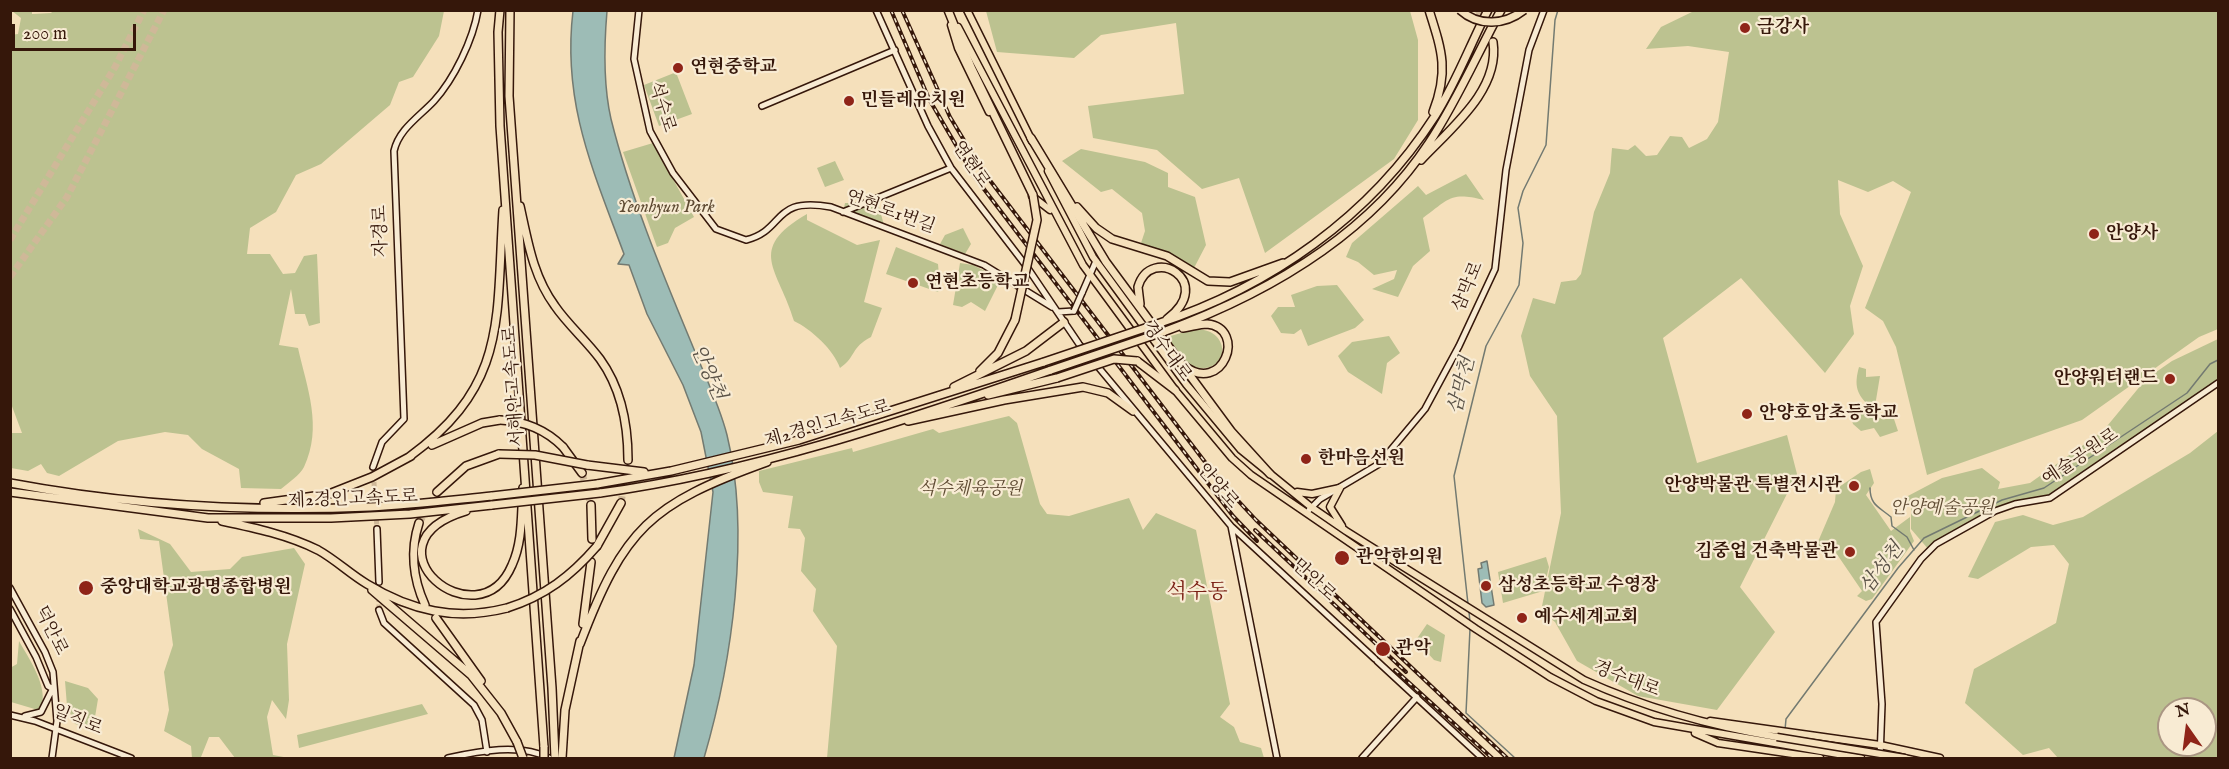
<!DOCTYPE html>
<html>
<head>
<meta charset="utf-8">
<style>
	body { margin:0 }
	#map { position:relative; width:2229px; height:769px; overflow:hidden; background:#f5e0bb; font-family:"IM FELL English",serif }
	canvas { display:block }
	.frame { position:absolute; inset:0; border:12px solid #35170a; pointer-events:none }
	.north { position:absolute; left:2157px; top:697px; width:60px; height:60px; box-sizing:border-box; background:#f8ebd3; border:2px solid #aa9683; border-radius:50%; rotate:346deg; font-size:16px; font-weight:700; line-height:24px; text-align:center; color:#35170a }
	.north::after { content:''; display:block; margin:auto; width:21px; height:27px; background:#8f2418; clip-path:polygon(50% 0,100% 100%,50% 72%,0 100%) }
	.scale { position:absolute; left:12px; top:24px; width:124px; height:27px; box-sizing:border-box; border:3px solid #35170a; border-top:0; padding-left:8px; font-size:18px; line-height:21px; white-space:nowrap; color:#35170a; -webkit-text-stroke:4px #f8ebd3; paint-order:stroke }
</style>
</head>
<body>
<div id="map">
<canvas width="2229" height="769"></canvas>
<div class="frame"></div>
<div class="north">N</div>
<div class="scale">200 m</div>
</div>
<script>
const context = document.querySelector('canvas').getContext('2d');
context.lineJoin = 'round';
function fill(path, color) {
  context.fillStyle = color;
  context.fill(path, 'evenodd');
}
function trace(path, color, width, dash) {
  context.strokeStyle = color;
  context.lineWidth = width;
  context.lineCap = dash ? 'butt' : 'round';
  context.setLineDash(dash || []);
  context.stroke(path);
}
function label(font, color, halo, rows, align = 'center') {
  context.font = font + ' "IM FELL English","Noto Serif KR",serif';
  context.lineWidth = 4.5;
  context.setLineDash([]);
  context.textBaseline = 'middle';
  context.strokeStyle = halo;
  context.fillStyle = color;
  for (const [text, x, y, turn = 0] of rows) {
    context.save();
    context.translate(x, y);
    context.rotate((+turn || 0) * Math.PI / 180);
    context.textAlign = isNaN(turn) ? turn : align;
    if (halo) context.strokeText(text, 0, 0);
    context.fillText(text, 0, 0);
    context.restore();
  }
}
fill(new Path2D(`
	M53 11H444L439 36 413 77 399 82 390 105 321 164 296 175 276 212 250 228 247 254H270L283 274 295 273 304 256 317 254 320 323 309 326 305 314H295L291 289 279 345 298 348C307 388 323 427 304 467 300 475 288 483 281 489L241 488 239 469 202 449 188 435 165 432 118 441 59 476 47 473 41 464 28 471 11 468V433H22L10 401V35L18 34 21 18 12 11H32V14L51 13Z
	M986 11H1410L1418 40V120L1394 159 1265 253 1239 178 1202 189 1157 150 1093 138 1088 106 1184 94 1176 23 1101 35 1074 58 997 52Z
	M1694 11H2218V329L2199 337 2082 420 1927 475 1896 347 1883 321 1865 308 1911 192 1893 181 1868 192 1838 180 1840 214 1863 266 1850 306 1854 334 1825 373 1741 278 1663 338 1697 463 1787 435 1797 474 1740 587 1775 632 1717 710 1638 696 1577 661 1555 622 1541 611 1561 513 1557 416 1530 376 1521 336 1533 298 1555 304 1561 282 1576 280 1581 274 1594 212 1610 173 1612 148 1628 150 1635 145 1646 156 1657 155 1670 136 1682 137 1689 148 1707 139 1718 122 1729 52 1688 46 1646 49 1661 27Z
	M674 73 677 75 692 114 659 126 644 85Z
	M653 143 694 217 675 228 668 243 657 247 623 152Z
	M1081 149 1145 162 1168 173V187L1195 197 1206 245 1194 268 1170 253 1140 246 1145 231 1142 213 1112 189 1101 192 1062 161Z
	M835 161 844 180 825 187 817 168Z
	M1466 174 1484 200C1451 192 1450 198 1423 218L1430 251 1413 266 1398 297 1372 289 1394 279 1397 270 1374 275 1358 262 1346 257 1352 243 1418 186 1426 195Z
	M845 203H878L885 229 843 212Z
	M807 214V220L857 245 880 240 864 302 882 308 871 337C850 348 857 356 840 368 834 350 811 329 794 321 779 269 745 250 807 214Z
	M963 228 971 244 965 254 940 244 945 235Z
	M896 247 938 264 940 287 938 292 886 274Z
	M960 263 973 265 1001 279 985 311 971 302 962 307 953 305Z
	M1337 285 1364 320 1355 328 1308 346 1301 329 1294 334 1281 333 1271 316 1278 307H1295L1291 295 1317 286Z
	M1195 329C1235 329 1229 379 1190 366L1167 337Z
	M1389 336 1400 353 1387 363 1382 394 1348 372 1338 356 1352 342Z
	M2218 339V382L2118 452 2039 502 2001 509 1929 550 1911 529V508L1906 497 1942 478 1982 468 2000 482 1998 489 2030 483 2103 431 2146 379 2172 361Z
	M1859 367 1866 369V377L1880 376 1875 406 1871 407C1856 395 1854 385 1859 367Z
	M1854 410 1878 418 1893 416 1898 431 1880 437 1874 428 1861 431 1853 424 1850 413Z
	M1009 416 1017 423 1040 504 1047 514 1069 516 1129 498 1143 530 1156 513 1196 530 1230 704 1220 717 1234 727 1240 742 1261 748 1264 758H827L837 646 813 611 816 589 801 571 805 538 800 529 788 528 793 496 763 492 759 482V471L852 448 853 452 933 429 939 433Z
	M2218 431V758H2058L2049 748 2023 755 1965 703 1974 669 2056 623 2069 564 2054 545 2031 547 1978 579 1968 577 1995 522 2023 515 2053 525 2083 517 2190 453ZM2169 709H2205V745H2169Z
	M1870 469 1874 483 1866 495 1891 531 1910 517V531L1914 541 1872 599 1866 601 1857 596 1862 591 1832 547 1821 553 1817 544 1835 502 1836 489 1861 472Z
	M138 529 170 544 191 572 230 569 242 557 294 548 305 564 287 644 289 700 286 719 272 700 267 717 273 755 289 758H235L219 737H209L201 757 192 758 191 746 164 731 169 710 164 672 173 645 159 541 140 539Z
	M1546 557 1549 567 1543 591 1503 603 1498 572Z
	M1427 624 1445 635 1441 662 1434 660 1416 640Z
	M19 641C29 659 49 687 41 708L38 710 11 702 10 668 17 664Z
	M65 681 88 688 98 699 93 729 75 724 67 706Z
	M422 704 428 714 299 748 297 735Z`), '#bcc290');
const water = new Path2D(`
	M573 11H607C604 46 603 84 611 119 630 195 661 270 691 342 703 372 719 403 727 435 751 533 732 662 704 758H674L694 665 713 492 701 432 683 385 647 314 629 265 618 264 624 254C593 170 562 103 573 11Z
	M1487 561 1494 605 1486 607 1482 603 1478 569 1482 568 1481 563Z`);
fill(water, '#9dbcb6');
trace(water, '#737a71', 1.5);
trace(new Path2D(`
	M1870 488C1870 505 1879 507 1891 517L1892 526 1907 537 1914 550
	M1468 604 1454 476 1486 346 1519 285 1523 243 1518 208 1523 191 1546 145 1555 20 1558 10
	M1469 612 1470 622
	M1470 629 1466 713 1515 758
	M1785 730 1786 719 1898 568 1924 538 2002 500 2044 488 2187 393 2210 364 2218 360`), '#737a71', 1.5);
trace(new Path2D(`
	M373 467 377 529
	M379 582V610`), '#cfb898', 5, [5, 2.5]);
trace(new Path2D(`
	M1478 10 1486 23
	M10 240 115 67 144 10
	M10 277 67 197 164 10
	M582 473 591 505
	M621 503 628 460
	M419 523 437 492`), '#cfb898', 7, [7, 3.5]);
const secondary = new Path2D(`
	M639 10 634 59 650 131 673 173 716 229 746 240C786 230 771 196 831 207L984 265 1052 307
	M876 10 928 126 951 168 1027 267 1079 344 1231 526 1277 758
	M762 106 895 50
	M843 212 951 168
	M1082 293 1096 261
	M1058 312 1074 311
	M373 467 382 442 404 419 394 151C399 129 419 117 434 101 454 79 473 40 478 10
	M1309 510 1320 499 1379 464 1425 409 1459 346 1495 269 1506 170 1529 50 1544 10
	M1232 527 1375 659
	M377 529 379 582
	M10 588 45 652 53 672 57 721 52 758
	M10 609 36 657 48 686 53 689
	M379 610 384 623 474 705 482 720 487 752
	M1377 661 1482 758
	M10 715 35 721 131 758
	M25 716 41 712 52 690
	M448 758C479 751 520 743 549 758
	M1362 758 1417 697
	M1880 758 1882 704 1876 622 1921 559 1936 544 1995 511 2015 504 2050 498 2218 383`);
const primary = new Path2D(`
	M967 10 1032 141
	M951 25 958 48 989 112
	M958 27 1083 265 1175 390 1232 458 1251 475 1476 629 1550 677 1596 701 1654 722 1861 758
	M1048 171 1093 257 1186 384 1241 450 1311 507 1346 531 1584 680C1646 708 1711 726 1777 737
	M1032 196 1050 210
	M1340 488 1330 507 1342 526
	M1297 492 1312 494 1340 488
	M1710 721 1880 745 1940 758
	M1695 733 1718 743 1820 758`);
const highway = new Path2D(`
	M500 10 498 32 500 126 544 747
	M510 10 509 96 552 688 555 758
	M948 10 971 67 1033 195
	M1429 10C1442 51 1449 71 1433 112
	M1031 138 1106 262 1231 431 1270 474
	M1421 160C1451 128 1500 90 1493 42
	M520 206C528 242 533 276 555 306 568 325 586 340 600 359 621 388 628 424 628 460
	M1077 207 1096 228 1112 239 1167 256 1208 281 1230 282 1283 263
	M1140 304 1138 287C1151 243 1217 282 1167 319
	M1157 324C1270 287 1370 217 1435 116 1456 83 1470 45 1488 10
	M1163 332C1267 294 1367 237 1429 143 1457 101 1477 54 1501 10
	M1137 361 1175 390
	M1183 365C1223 397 1248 328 1207 324 1199 324 1191 327 1183 328
	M980 371 998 353 1015 320
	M954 387 1026 351 1064 322
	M988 395 1057 378
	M908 421 1004 400 1083 387 1108 393 1133 411
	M432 445 482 423 500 420
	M563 447 582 473
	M409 457C508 385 496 320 503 210
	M587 465 644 472
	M10 483C127 505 251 512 370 507 411 505 452 500 492 496
	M597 484 671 471 799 440 1044 362
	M10 492 208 518H331L410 514 492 505
	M437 492 466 466 499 454
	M600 493C754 472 904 421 1051 370
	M264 503 329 494 372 477 411 456
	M591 505 592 539
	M466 511C357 544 478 645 512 565 523 541 521 514 523 488
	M222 521C255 528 288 535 318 550 336 560 350 574 367 584 411 611 456 621 507 608
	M419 523C410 550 413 579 425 605
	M597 546 621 503
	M372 590 471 675 501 713 517 742
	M436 618 481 681
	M583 624 591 562
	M580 644C624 528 650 504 767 462
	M562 758 565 710 580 641`);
trace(secondary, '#35170a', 8);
trace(primary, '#35170a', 9);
trace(highway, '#35170a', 10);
trace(secondary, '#f8ebd3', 5);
trace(primary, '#f5e0bb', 6);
trace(highway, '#f5e0bb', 7);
const rail = new Path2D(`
	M891 10 929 99 974 176 1233 516 1257 541
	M902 10 950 117 982 170 1218 479 1256 520 1507 758
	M1255 530 1406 672
	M1395 670 1492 758`);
trace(rail, '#35170a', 4);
trace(rail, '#f8ebd3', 1.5, [4.5]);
const secondaryBridge = new Path2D(`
	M1074 311 1082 293`);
const primaryBridge = new Path2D(`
	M1777 737 1905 758`);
const highwayBridge = new Path2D(`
	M1460 10C1479 27 1505 25 1524 10
	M1015 320 1037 220 1033 195
	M1044 362 1157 324
	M1051 370 1163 332
	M1057 378 1114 359 1137 361
	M500 420C525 421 545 429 563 447
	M499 454 535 455 587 465
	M492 496 597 484
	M492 505 600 493
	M507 608C545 596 571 576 597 546
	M517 742 523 758
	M544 758V747`);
trace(secondaryBridge, '#35170a', 8, []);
trace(primaryBridge, '#35170a', 9, []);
trace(highwayBridge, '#35170a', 10, []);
trace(secondaryBridge, '#f8ebd3', 5);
trace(primaryBridge, '#f5e0bb', 6);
trace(highwayBridge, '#f5e0bb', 7);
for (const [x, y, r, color] of [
	[1745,28,6,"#8f2418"],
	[678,68,6,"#8f2418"],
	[849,101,6,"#8f2418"],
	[2094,234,6,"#8f2418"],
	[913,283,6,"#8f2418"],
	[2170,379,6,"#8f2418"],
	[1747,414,6,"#8f2418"],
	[1306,459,6,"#8f2418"],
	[1854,486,6,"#8f2418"],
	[1850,552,6,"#8f2418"],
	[1342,558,8,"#8f2418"],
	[1486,586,6,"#8f2418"],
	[86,588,8,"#8f2418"],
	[1522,618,6,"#8f2418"],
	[1383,649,8,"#8f2418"]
]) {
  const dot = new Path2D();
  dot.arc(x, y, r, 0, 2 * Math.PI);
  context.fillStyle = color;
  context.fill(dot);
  trace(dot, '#f8ebd3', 2);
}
label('bold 18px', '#35170a', '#f8ebd3', [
	["금강사",1757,28],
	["연현중학교",690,68],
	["민들레유치원",861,101],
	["안양사",2106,234],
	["연현초등학교",925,283],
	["안양워터랜드",2158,379,"right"],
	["안양호암초등학교",1759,414],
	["한마음선원",1318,459],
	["안양박물관 특별전시관",1842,486,"right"],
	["김중업 건축박물관",1838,552,"right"],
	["관악한의원",1356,558],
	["삼성초등학교 수영장",1498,586],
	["중앙대학교광명종합병원",100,588],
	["예수세계교회",1534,618],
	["관악",1396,649]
], 'left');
label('18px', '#35170a', '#f8ebd3', [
	["석수로",661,107,73],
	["연현로",970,165,56],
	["연현로1번길",890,213,20],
	["자경로",382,231,-92],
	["삼막로",1469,287,-67],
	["경수대로",1166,352,54],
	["서해안고속도로",515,386,-94],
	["제2경인고속도로",828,425,-16],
	["예술공원로",2081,458,-34],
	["안양로",1217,487,49],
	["제2경인고속도로",353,500,-2],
	["만안로",1313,581,43],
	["덕안로",50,631,64],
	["경수대로",1626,680,21],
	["일직로",77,721,22]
]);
label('italic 18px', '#5e4a32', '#f8ebd3', [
	["Yeonhyun Park",666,208],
	["석수체육공원",970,490],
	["안양예술공원",1942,509]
]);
label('italic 20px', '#595146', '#f8ebd3', [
	["안양천",707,373,66],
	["삼막천",1463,386,-76],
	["삼성천",1883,569,-53]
]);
label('21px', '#7a1f14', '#f8ebd3', [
	["석수동",1197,594]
]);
</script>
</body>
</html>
